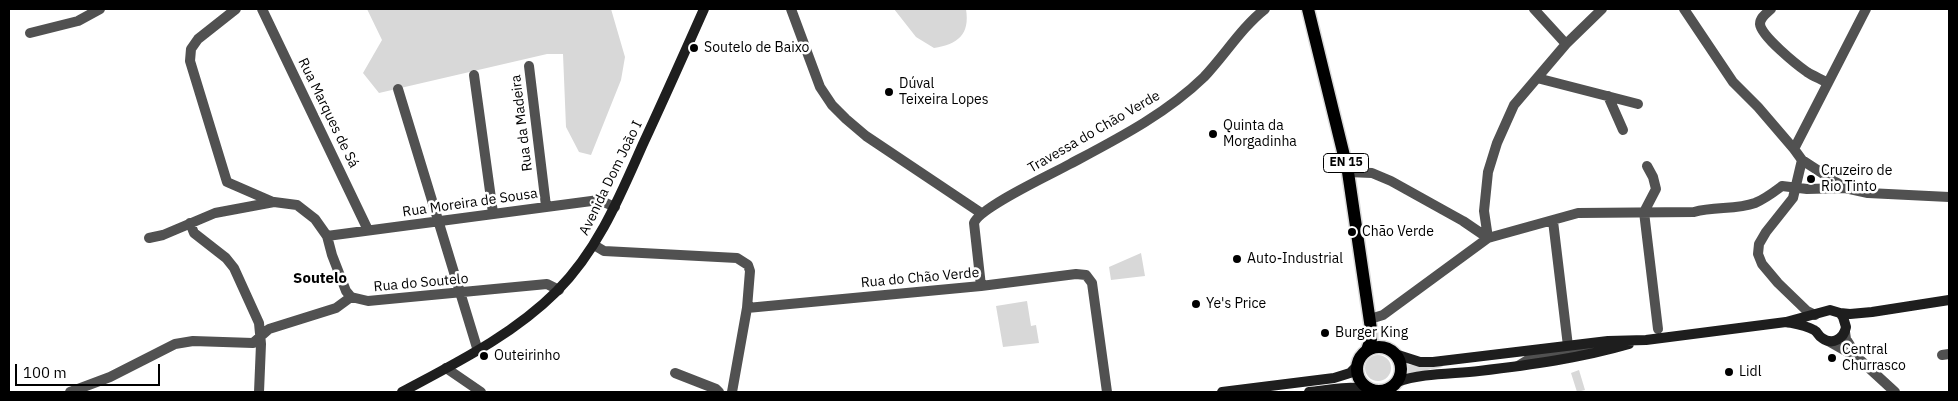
<!DOCTYPE html>
<html>
<head>
<meta charset="utf-8">
<style>
	body { margin:0 }
	#map { position:relative; width:1958px; height:401px; overflow:hidden; background:#fff; font-family:"IBM Plex Sans",sans-serif }
	canvas { display:block }
	.frame { position:absolute; inset:0; border:10px solid #000; pointer-events:none }
	.scale { position:absolute; left:15px; top:364px; width:145px; height:22px; box-sizing:border-box; border:2px solid #000; border-top:0; padding-left:6px; font-size:15px; line-height:18px; white-space:nowrap; color:#000; -webkit-text-stroke:4px #fff; paint-order:stroke }
</style>
</head>
<body>
<div id="map">
<canvas width="1958" height="401"></canvas>
<div class="frame"></div>
<div class="scale">100 m</div>
</div>
<script>
const context = document.querySelector('canvas').getContext('2d');
context.lineJoin = 'round';
function fill(path, color) {
  context.fillStyle = color;
  context.fill(path, 'evenodd');
}
function trace(path, color, width, dash) {
  context.strokeStyle = color;
  context.lineWidth = width;
  context.lineCap = dash ? 'butt' : 'round';
  context.setLineDash(dash || []);
  context.stroke(path);
}
function label(font, color, halo, rows, align = 'center') {
  context.font = font + ' "IBM Plex Sans",sans-serif';
  context.lineWidth = 5;
  context.setLineDash([]);
  context.textBaseline = 'middle';
  context.strokeStyle = halo;
  context.fillStyle = color;
  for (const [text, x, y, turn = 0] of rows) {
    context.save();
    context.translate(x, y);
    context.rotate((+turn || 0) * Math.PI / 180);
    context.textAlign = isNaN(turn) ? turn : align;
    if (halo) context.strokeText(text, 0, 0);
    context.fillText(text, 0, 0);
    context.restore();
  }
}
fill(new Path2D(`
	M367 9H611L625 57 621 80 591 155 579 152 566 127 563 54H547L379 93 363 73 382 40Z
	M894 9H966C970 35 958 44 934 48L916 37Z
	M1141 253 1145 276 1111 280 1109 267Z
	M1027 301 1031 326 1036 325 1039 343 1003 347 996 306Z
	M1365 368a13 13 0 1 1 26 0a13 13 0 1 1-26 0Z
	M1406 364 1427 367 1441 365 1443 367 1406 374Z
	M1579 370 1585 390 1577 392 1571 373Z`), '#d8d8d8');
const primary = new Path2D(`
	M1308 9 1348 172 1371 329V339L1367 350
	M1357 369a22 22 0 1 1 44 0a22 22 0 1 1-44 0Z`);
trace(primary, '#dbdbdb', 15);
trace(new Path2D(`
	M236 9 198 39 191 49 190 61 227 182 273 202
	M262 9 368 230
	M791 9 820 87 832 105 846 119 866 136 981 213
	M1534 9 1566 44
	M1684 9 1733 82 1758 107 1794 149 1802 160 1845 188
	M1771 9C1767 13 1760 17 1760 24 1761 36 1797 65 1807 72 1813 76 1821 79 1828 83
	M30 33 78 21 100 9
	M529 66 546 206
	M474 75 493 213
	M1537 78 1638 104
	M398 89 478 351
	M1608 96 1623 130
	M1794 149 1866 9
	M1802 160 1793 198 1766 232 1759 244 1758 254 1762 264 1778 283 1807 311 1815 315
	M1647 166 1653 177 1656 189 1644 212 1658 329
	M1348 172 1372 173 1391 181 1463 221 1488 238
	M190 223 194 233 226 258 234 268 259 323 261 344 259 392
	M327 236 599 200 615 207
	M149 238 163 235 215 213 274 202 297 205 315 219 327 236 332 255 346 291 351 297 368 301 547 284 559 290
	M1488 238 1484 211 1488 172 1497 143 1514 105 1566 44 1602 9
	M594 245 604 251 737 258 748 265 750 271 747 308 732 392
	M981 286 974 223C980 207 1052 174 1070 164 1117 139 1166 114 1204 77 1225 55 1241 28 1265 9
	M747 308 981 286 1076 274 1086 275 1092 283 1107 392
	M1370 319 1383 315 1488 238 1578 213 1694 212C1714 206 1736 210 1755 203 1765 199 1774 192 1782 186L1807 189 1845 188 1868 193 1949 197
	M1845 332 1846 339 1856 355
	M1828 341 1858 358 1895 392
	M1568 346 1573 351 1599 348
	M1942 355 1949 354
	M1518 366 1531 358 1561 354 1568 346 1553 221
	M446 368 481 392
	M675 373 716 389 719 392
	M70 392 110 377 175 344 193 341 253 343 269 329 336 308 351 297`), '#515151', 10);
trace(new Path2D(`
	M1840 313 1850 314 1872 312 1949 300
	M1395 354 1420 362H1433L1608 341 1646 340 1786 322 1830 310 1840 313 1843 317 1846 327C1844 338 1833 346 1822 338 1818 336 1818 332 1814 330 1805 325 1796 324 1786 322
	M1397 382C1422 373 1452 374 1479 371 1530 365 1581 358 1629 344
	M402 392C456 363 513 335 557 291 598 250 620 196 643 144 664 99 684 54 704 9
	M1222 392 1334 378 1350 373 1356 367
	M1309 392C1329 390 1350 385 1370 390`), '#1e1e1e', 10);
trace(primary, '#000', 12);
for (const [x, y, r, color] of [
	[694,48,5,"#000"],
	[889,92,5,"#000"],
	[1213,134,5,"#000"],
	[1811,179,5,"#000"],
	[1352,232,5,"#000"],
	[1237,259,5,"#000"],
	[1196,304,5,"#000"],
	[1325,333,5,"#000"],
	[484,356,5,"#000"],
	[1832,358,5,"#000"],
	[1729,372,5,"#000"]
]) {
  const dot = new Path2D();
  dot.arc(x, y, r, 0, 2 * Math.PI);
  context.fillStyle = color;
  context.fill(dot);
  trace(dot, '#fff', 2);
}
for (const [x, y, w] of [
	[1346,163,45]
]) {
  const box = new Path2D();
  box.roundRect(x - w / 2, y - 9.5, w, 19, 4);
  context.fillStyle = '#fff';
  context.fill(box);
  trace(box, '#000', 1);
}
label('bold 12px', '#000', null, [
	["EN 15",1346,163]
]);
label('14px', '#000', '#fff', [
	["Soutelo de Baixo",704,48],
	["Dúval",899,84],
	["Teixeira Lopes",899,100],
	["Quinta da",1223,126],
	["Morgadinha",1223,142],
	["Cruzeiro de",1821,171],
	["Rio Tinto",1821,187],
	["Chão Verde",1362,232],
	["Auto-Industrial",1247,259],
	["Ye's Price",1206,304],
	["Burger King",1335,333],
	["Central",1842,350],
	["Churrasco",1842,366],
	["Outeirinho",494,356],
	["Lidl",1739,372]
], 'left');
label('14px', '#000', '#fff', [
	["Rua Marques de Sá",328,113,64],
	["Rua da Madeira",522,123,-97],
	["Travessa do Chão Verde",1094,132,-30],
	["Avenida Dom João I",611,178,-64],
	["Rua Moreira de Sousa",470,203,-8],
	["Rua do Chão Verde",920,278,-5],
	["Rua do Soutelo",421,283,-5]
]);
label('bold 15px', '#000', '#fff', [
	["Soutelo",320,279]
]);
</script>
</body>
</html>
